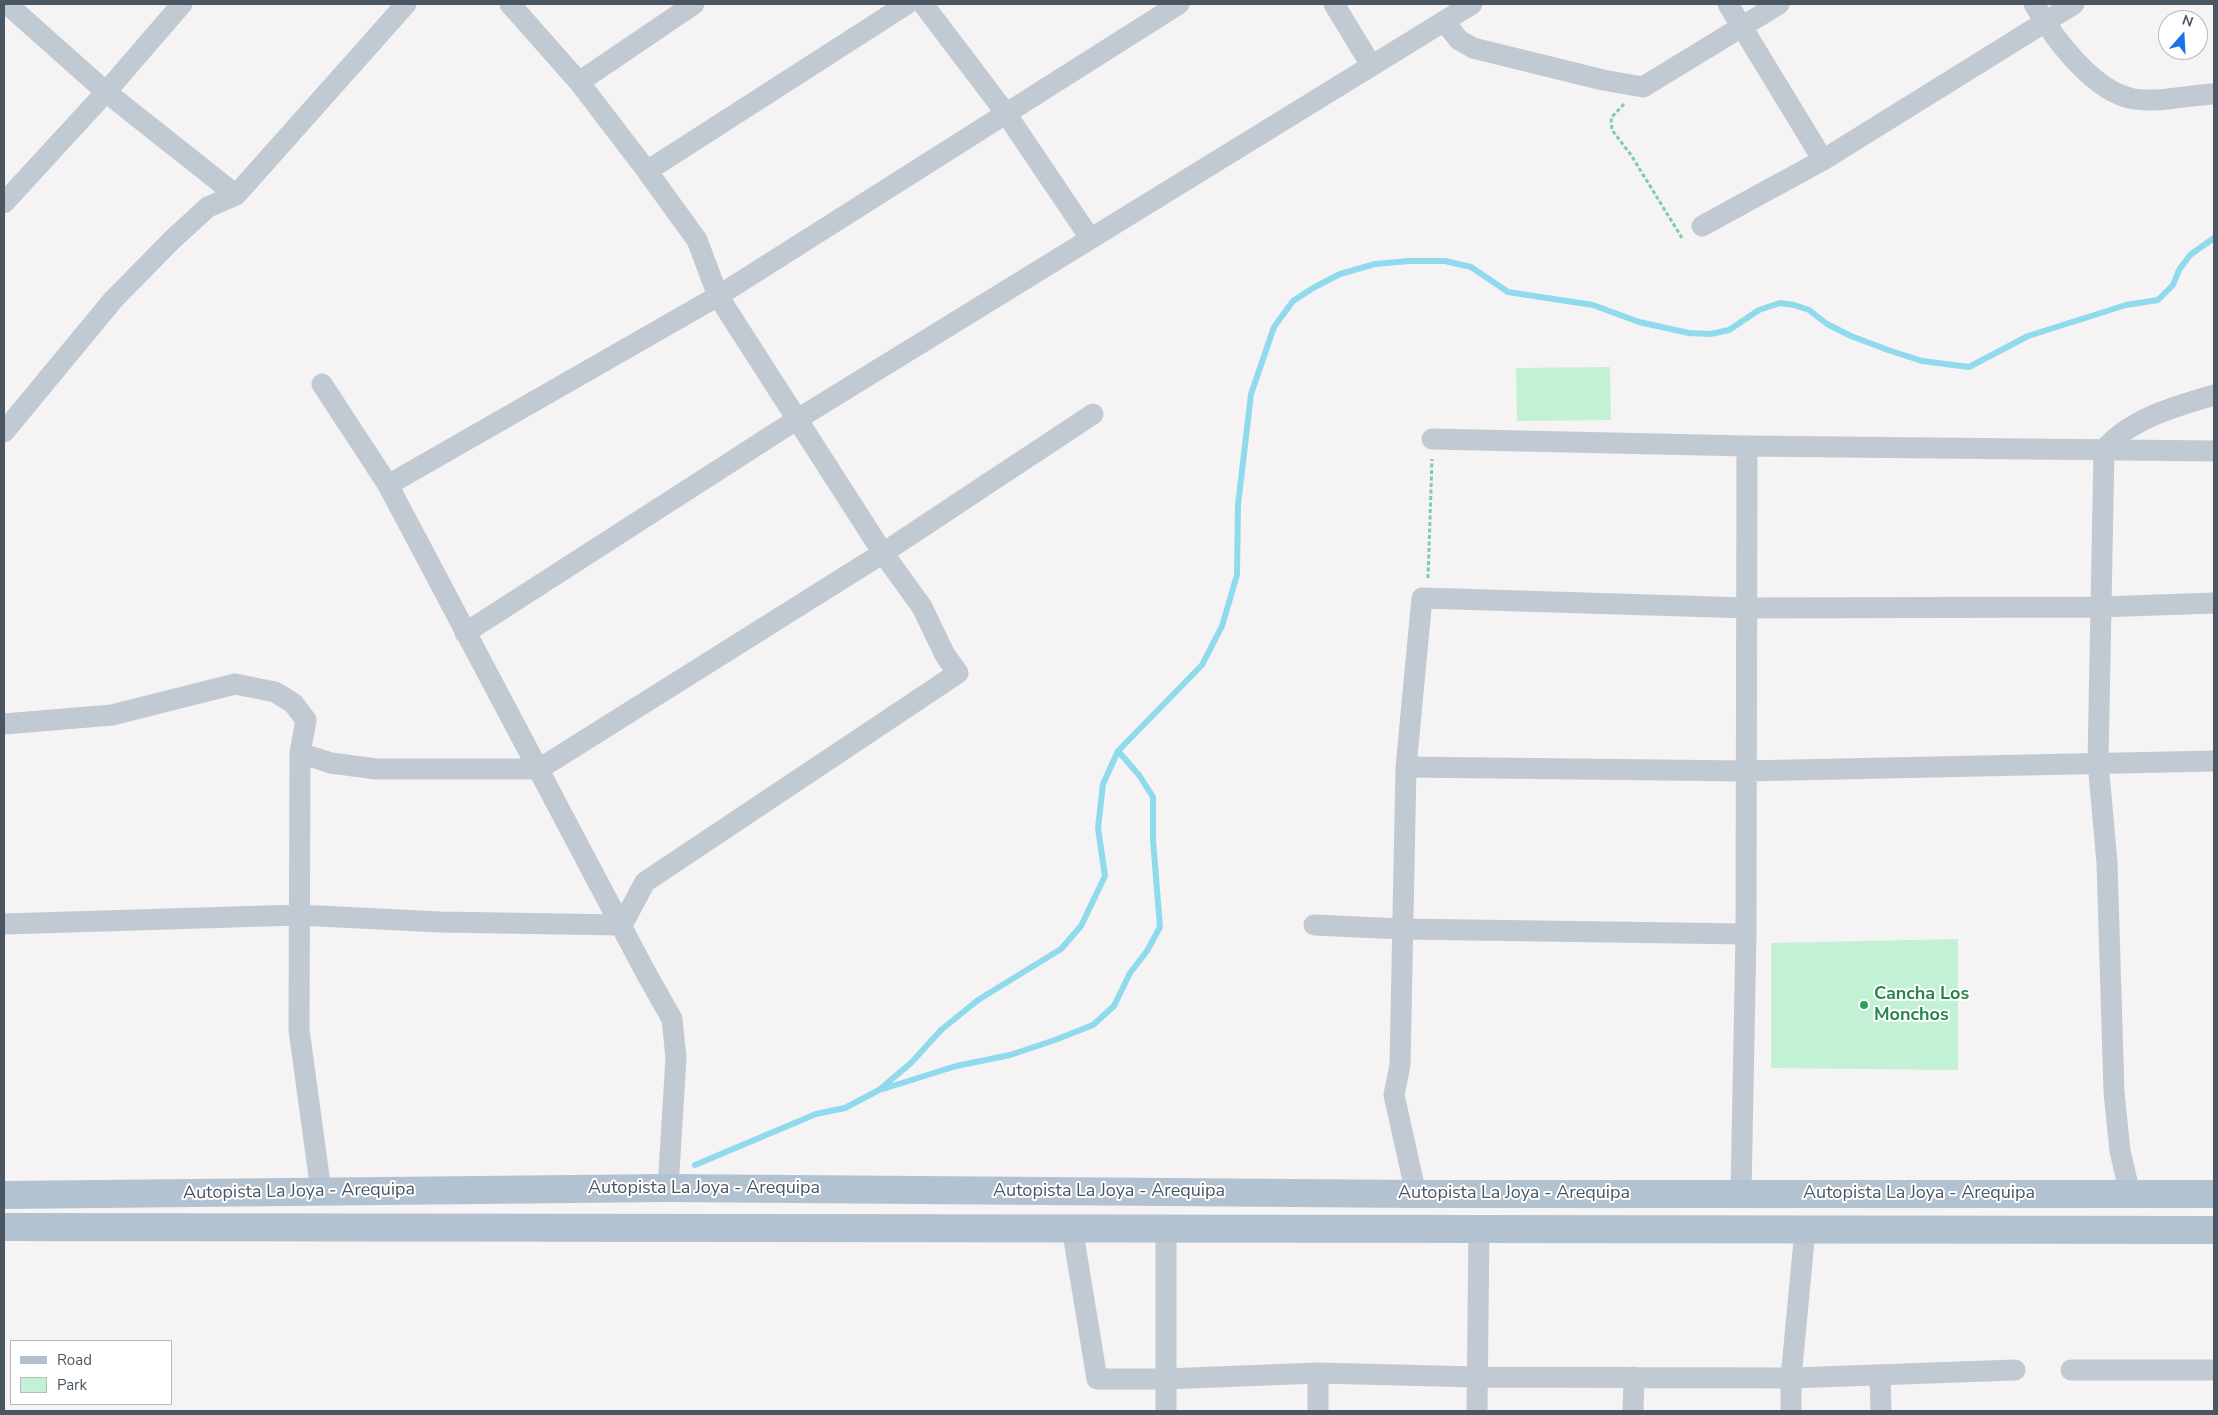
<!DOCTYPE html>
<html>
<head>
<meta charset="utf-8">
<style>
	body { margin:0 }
	#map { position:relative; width:2218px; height:1415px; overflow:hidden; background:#f5f3f3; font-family:"Nunito Sans",sans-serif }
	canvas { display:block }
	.frame { position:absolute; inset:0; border:5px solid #4a5661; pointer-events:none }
	.legend { position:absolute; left:10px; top:1340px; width:162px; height:65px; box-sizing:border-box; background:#fff; border:1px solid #b7bbc0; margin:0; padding:6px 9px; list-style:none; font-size:15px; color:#4a5661 }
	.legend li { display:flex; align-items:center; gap:10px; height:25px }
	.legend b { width:25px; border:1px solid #b7bbc0 }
	.north { position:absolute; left:2158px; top:10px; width:50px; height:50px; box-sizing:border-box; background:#fff; border:1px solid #b7bbc0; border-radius:50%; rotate:19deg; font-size:14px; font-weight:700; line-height:20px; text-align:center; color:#4a5661 }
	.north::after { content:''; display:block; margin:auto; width:18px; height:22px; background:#1a73e8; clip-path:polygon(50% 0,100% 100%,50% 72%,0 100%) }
</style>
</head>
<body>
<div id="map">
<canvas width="2218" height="1415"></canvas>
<div class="frame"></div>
<ul class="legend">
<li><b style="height:6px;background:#b3c2d1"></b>Road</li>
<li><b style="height:14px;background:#c3f1d5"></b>Park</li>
</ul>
<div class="north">N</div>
</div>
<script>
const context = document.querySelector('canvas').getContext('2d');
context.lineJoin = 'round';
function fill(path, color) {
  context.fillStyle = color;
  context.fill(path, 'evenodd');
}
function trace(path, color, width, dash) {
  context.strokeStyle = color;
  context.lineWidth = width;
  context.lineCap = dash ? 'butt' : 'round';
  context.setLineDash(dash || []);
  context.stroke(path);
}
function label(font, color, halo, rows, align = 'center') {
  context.font = font + ' "Nunito Sans",sans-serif';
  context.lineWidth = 4;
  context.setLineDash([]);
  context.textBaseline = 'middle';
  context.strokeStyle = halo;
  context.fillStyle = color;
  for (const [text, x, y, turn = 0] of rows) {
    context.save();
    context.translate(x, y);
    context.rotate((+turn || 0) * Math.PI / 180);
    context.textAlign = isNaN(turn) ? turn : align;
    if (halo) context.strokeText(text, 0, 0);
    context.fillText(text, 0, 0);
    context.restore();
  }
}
fill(new Path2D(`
	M1610 367 1611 420 1517 421 1516 368Z
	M1958 939V1070L1771 1068V943Z`), '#c3f1d5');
trace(new Path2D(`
	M883 1089 956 1066 1010 1055 1055 1040 1093 1025 1114 1006 1130 973 1147 951 1160 927 1153 840V797L1139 775 1118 751
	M695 1165 816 1114 845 1108 879 1090 911 1063 941 1030 978 1000 1061 949 1081 926 1105 876 1098 828 1103 784 1118 751 1202 665 1222 626 1237 575 1238 505 1251 394 1274 327 1293 301 1313 288 1340 274 1375 264 1409 261H1445L1471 267 1508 292 1593 305 1639 322 1689 333 1710 334 1729 330 1759 310 1780 303 1794 305 1809 310 1827 324 1851 336 1888 350 1922 361 1969 367 2028 336 2126 305 2158 300 2173 285 2179 270 2190 255 2214 238`), '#90daee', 6);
trace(new Path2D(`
	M1624 104 1611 118 1612 130 1631 155 1682 238
	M1428 578 1432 459`), '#7ad0a6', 3, [4, 2.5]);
trace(new Path2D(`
	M7 4 106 92 236 195
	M923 4 1005 112 1090 238
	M1334 4 1371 65
	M1728 4 1823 160
	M2034 4C2053 37 2093 92 2134 99 2160 103 2188 95 2214 94
	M1444 21 1459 40 1473 48 1603 80 1643 87 1779 4
	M579 82 694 4
	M647 171 907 4
	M4 203 106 92 182 4
	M1702 226 1823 160 2074 4
	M322 384 388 485 646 973 672 1019 676 1058 668 1188
	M4 432 113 300 173 239 208 207 236 195 406 4
	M1432 439 1747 446 2214 451
	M388 485 718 296 1179 4
	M465 633 796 420 1472 4
	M4 724 112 715 235 684 275 692 293 703 306 720 300 753 331 763 376 769H539L883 553 1093 414
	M300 753 299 1030 321 1191
	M1406 767 1746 771 2214 761
	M4 924 298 915 440 922 622 925 645 882 958 673 945 655 922 607 883 553 718 296 697 240 647 171 579 82 510 4
	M1314 925 1402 929 1746 934
	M1741 1193 1746 934 1747 446
	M1416 1194 1394 1095 1400 1065 1406 767 1422 598 1748 608 2100 607 2214 603
	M2130 1194 2120 1151 2114 1092 2107 863 2098 762 2104 450C2129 419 2176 406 2214 395
	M1072 1227 1097 1379H1165L1318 1373 1477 1377 1791 1378 2015 1370
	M1166 1227V1411
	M2071 1370H2214
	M1880 1375 1881 1411
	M1318 1411V1373
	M1477 1411 1479 1228
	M1633 1411 1634 1377
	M1791 1411V1378L1805 1230`), '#c1cad2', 21);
trace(new Path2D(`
	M4 1195 668 1188 1416 1194H2214
	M4 1227 2214 1230`), '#b3c2d1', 28);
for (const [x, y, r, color] of [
	[1864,1005,5,"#2e9e5b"]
]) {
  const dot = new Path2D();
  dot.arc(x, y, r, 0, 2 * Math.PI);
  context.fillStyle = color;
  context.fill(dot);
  trace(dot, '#fff', 2);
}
label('bold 18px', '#27864d', '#fff', [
	["Cancha Los",1874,995],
	["Monchos",1874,1016]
], 'left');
label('18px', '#4a5661', '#fff', [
	["Autopista La Joya - Arequipa",704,1189],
	["Autopista La Joya - Arequipa",299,1192,-1],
	["Autopista La Joya - Arequipa",1109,1192],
	["Autopista La Joya - Arequipa",1514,1194],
	["Autopista La Joya - Arequipa",1919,1194]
]);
</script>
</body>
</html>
